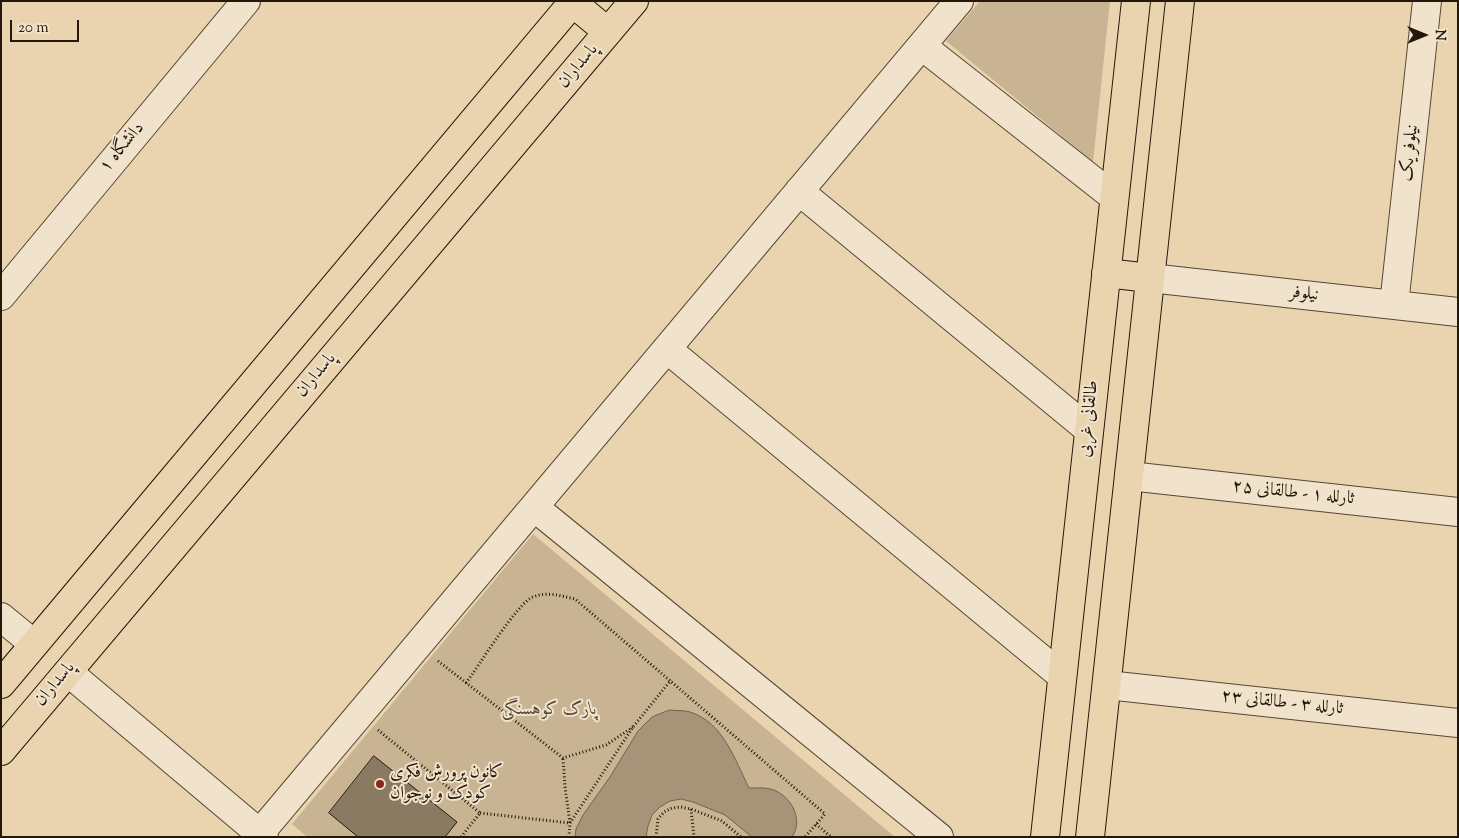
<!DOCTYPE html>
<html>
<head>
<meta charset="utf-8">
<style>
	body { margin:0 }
	#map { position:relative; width:1459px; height:838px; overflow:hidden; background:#e9d4af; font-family:"Sorts Mill Goudy",serif }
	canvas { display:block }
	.frame { position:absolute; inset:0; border:2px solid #24180c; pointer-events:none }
	.north { position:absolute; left:1399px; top:10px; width:50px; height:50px; -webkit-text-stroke:4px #f1e3cb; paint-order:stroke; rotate:90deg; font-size:14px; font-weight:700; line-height:20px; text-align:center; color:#24180c }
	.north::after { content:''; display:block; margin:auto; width:18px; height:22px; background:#24180c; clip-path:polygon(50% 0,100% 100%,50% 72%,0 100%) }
	.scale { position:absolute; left:10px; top:20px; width:69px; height:22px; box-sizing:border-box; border:2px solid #24180c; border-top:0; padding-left:6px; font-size:15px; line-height:18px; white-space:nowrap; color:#24180c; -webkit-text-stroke:4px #f1e3cb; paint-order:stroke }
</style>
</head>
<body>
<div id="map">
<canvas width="1459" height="838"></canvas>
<div class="frame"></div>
<div class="north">N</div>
<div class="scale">20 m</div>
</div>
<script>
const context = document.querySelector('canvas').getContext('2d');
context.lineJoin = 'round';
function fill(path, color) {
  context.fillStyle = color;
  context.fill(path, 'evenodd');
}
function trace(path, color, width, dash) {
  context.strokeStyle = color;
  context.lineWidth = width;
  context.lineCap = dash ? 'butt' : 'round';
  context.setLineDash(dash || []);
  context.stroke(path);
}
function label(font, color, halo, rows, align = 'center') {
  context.font = font + ' "Sorts Mill Goudy",Amiri,serif';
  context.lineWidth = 4;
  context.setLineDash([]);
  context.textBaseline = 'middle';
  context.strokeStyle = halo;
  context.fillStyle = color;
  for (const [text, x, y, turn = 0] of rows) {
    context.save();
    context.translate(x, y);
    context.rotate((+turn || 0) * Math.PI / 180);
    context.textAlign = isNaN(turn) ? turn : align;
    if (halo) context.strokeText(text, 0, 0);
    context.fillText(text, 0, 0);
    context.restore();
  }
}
fill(new Path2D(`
	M980 1H1110L1093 162 946 41Z
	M533 534 895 837H307L292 824Z`), '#c8b493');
const water = new Path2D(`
	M670 710C676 711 684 710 690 712 723 722 735 760 749 788 758 788 768 787 776 791 793 799 803 821 792 837H752L725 815 693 802 681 799 670 801 660 807 652 815 648 826 646 837H575L576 829 583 815 610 777 638 731 652 717Z`);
fill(water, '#a69478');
trace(water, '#72624d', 1);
const building = new Path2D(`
	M374 756 457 822 445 837H358L329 813Z`);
fill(building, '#8a7a61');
trace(building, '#24180c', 1);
const minor = new Path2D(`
	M922 46 1114 197
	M799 191 1089 430
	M1150 278 1458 312
	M1 296 246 1
	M1394 305 1427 1
	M667 349 1062 676
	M1129 476 1458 512
	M534 507 939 837
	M1 617 34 644
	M68 672 264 837
	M1107 685 1458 723
	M260 833 959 1`);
const major = new Path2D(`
	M573 3 608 32
	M1106 273 1150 278
	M1 684 574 1
	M1 751 634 1
	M1045 837 1136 1
	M1090 837 1180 1`);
trace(minor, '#554735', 30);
trace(major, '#24180c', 30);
trace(new Path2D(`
	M438 661 563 758 606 745 633 727
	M466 683C478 667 518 602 533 597 548 591 560 596 575 599L825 814 805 837
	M378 730 480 813 461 837
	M691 809 694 837
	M480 813 570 823 565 787 563 758
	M816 824 831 837
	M569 837 570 823 633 727 671 680
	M656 837 658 819 664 812 672 808 681 807 691 809 722 821 741 837`), '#24180c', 3, [1, 2.5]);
trace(minor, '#f1e3cb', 28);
trace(major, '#e9d4af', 28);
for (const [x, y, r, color] of [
	[380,784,5,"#8f2418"]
]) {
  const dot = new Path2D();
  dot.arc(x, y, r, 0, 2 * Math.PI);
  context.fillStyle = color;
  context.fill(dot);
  trace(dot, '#f1e3cb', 2);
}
label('18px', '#24180c', '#f1e3cb', [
	["پاسداران",579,67,-50],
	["دانشگاه ۱",123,148,-50],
	["نیلوفر یک",1411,153,-84],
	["نیلوفر",1304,295,6],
	["پاسداران",317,376,-50],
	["طالقانی غربی",1090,419,-84],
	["ثارلله ۱ - طالقانی ۲۵",1293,494,6],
	["پاسداران",56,685,-50],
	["ثارلله ۳ - طالقانی ۲۳",1282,704,6]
]);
label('italic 18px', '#554734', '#f1e3cb', [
	["پارک کوهسنگی",549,711]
]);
label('18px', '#24180c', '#f1e3cb', [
	["کانون پرورش فکری",390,774],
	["کودک و نوجوان",390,795]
], 'left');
</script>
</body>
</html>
